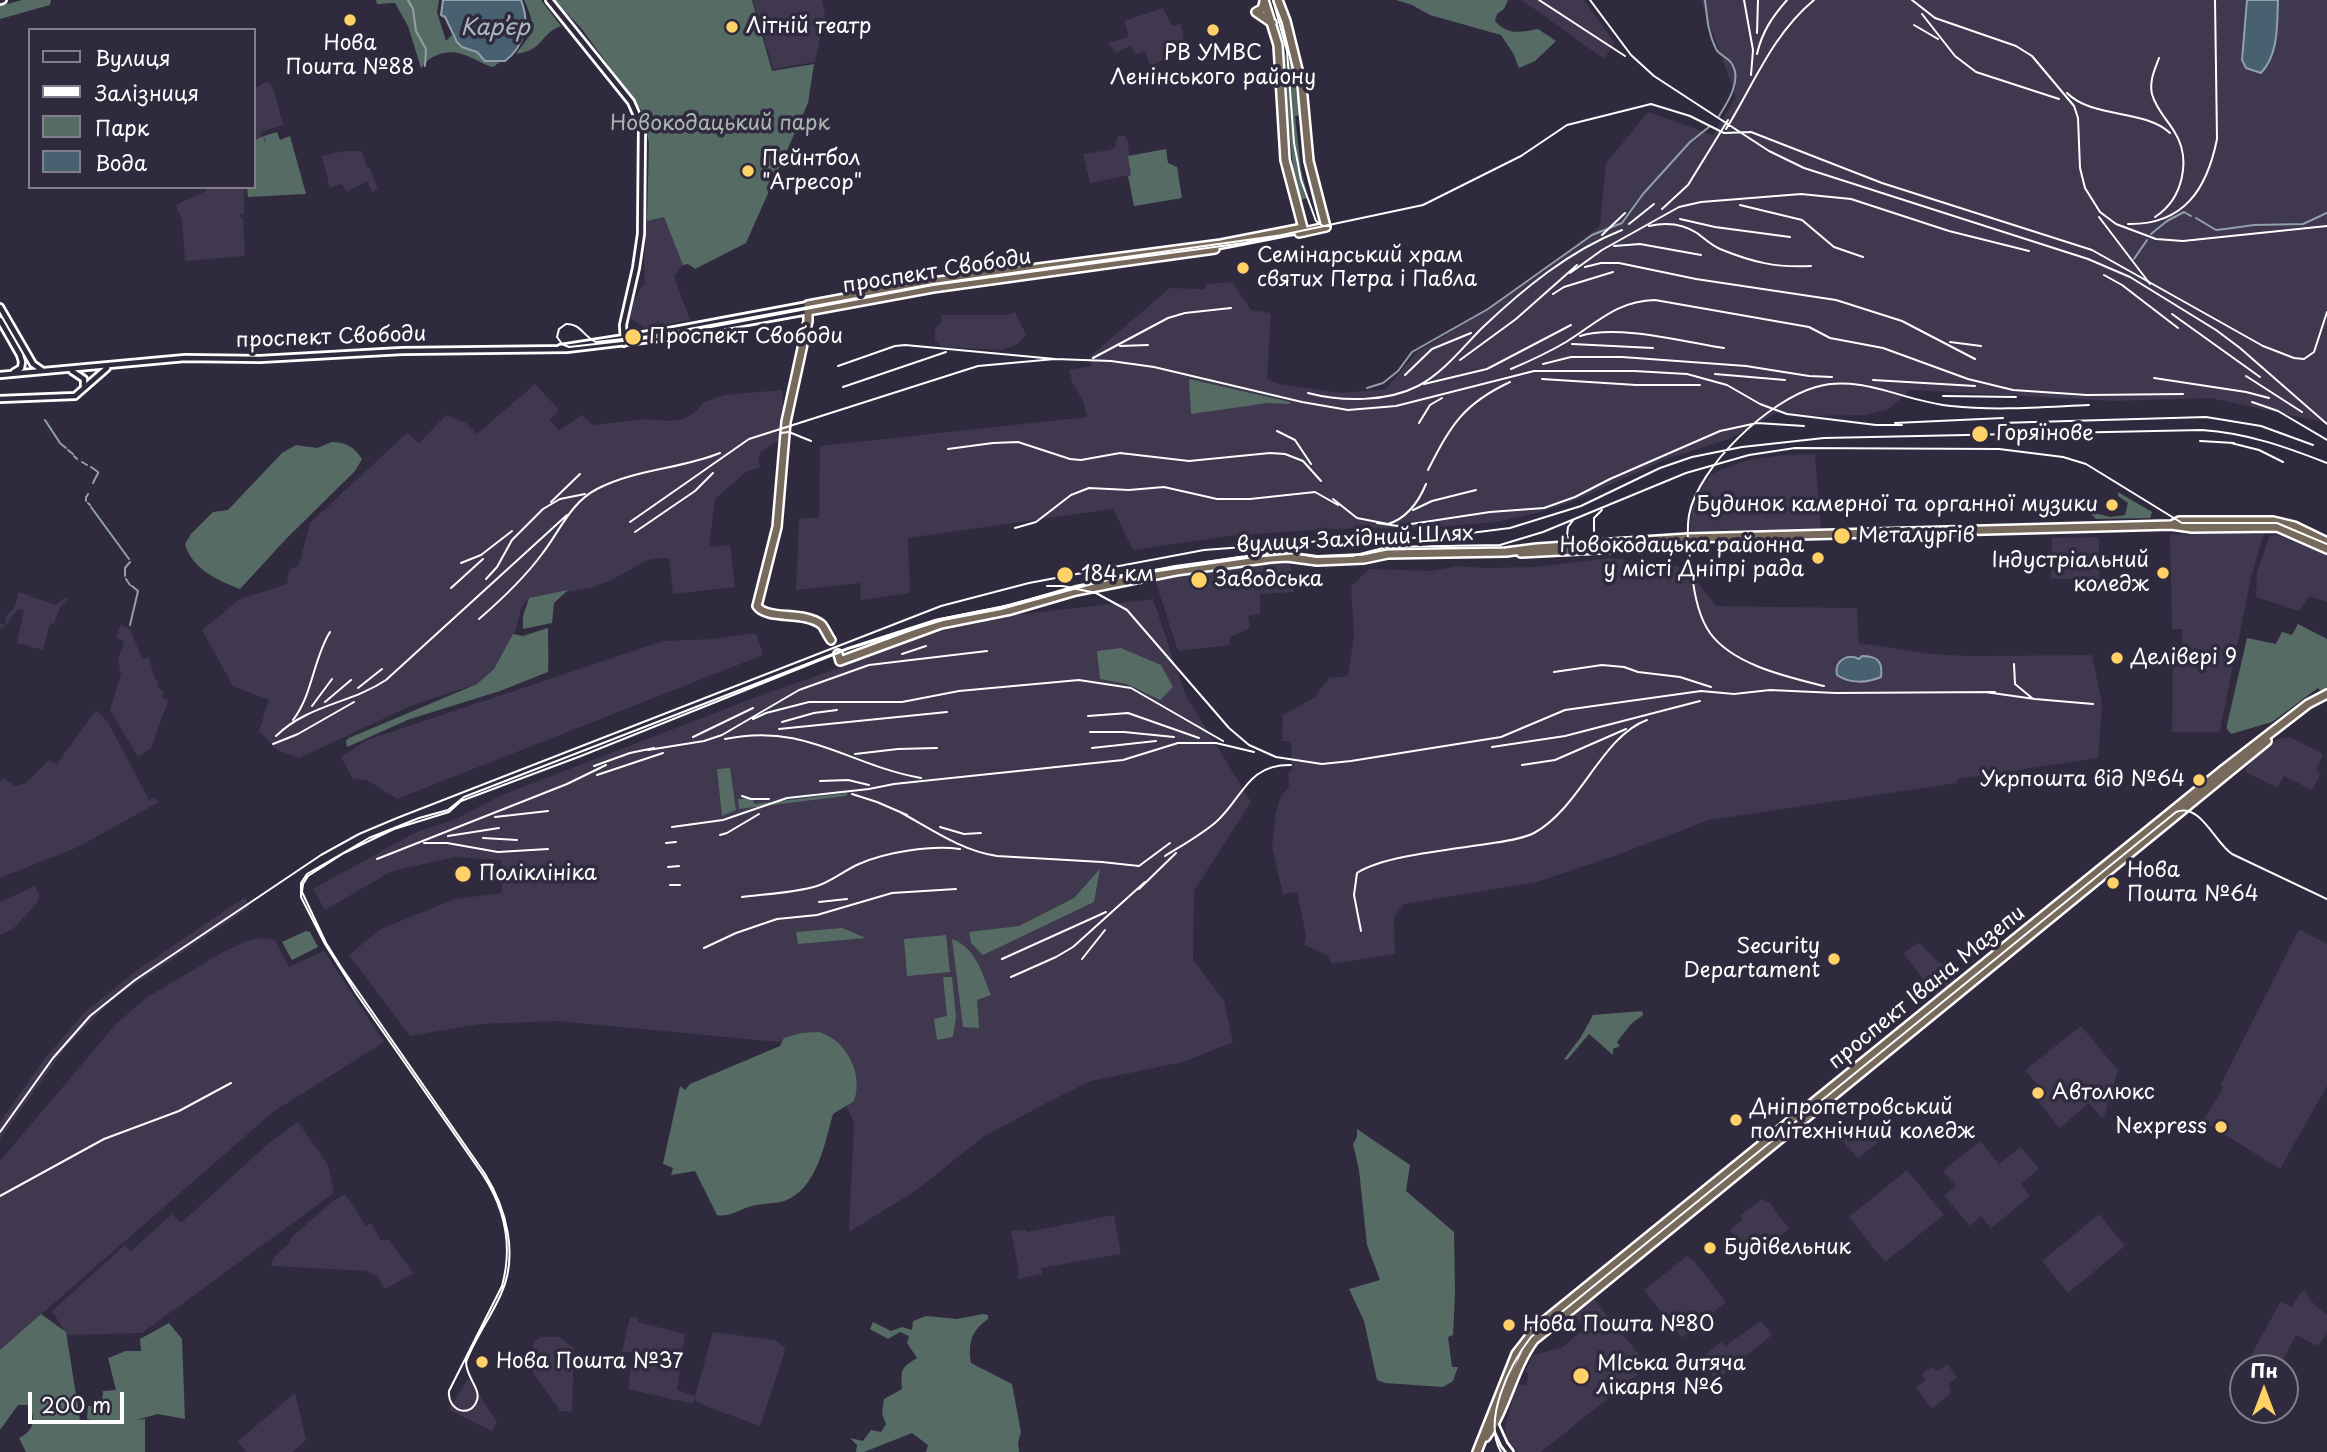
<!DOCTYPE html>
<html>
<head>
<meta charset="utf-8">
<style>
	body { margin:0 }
	#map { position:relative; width:2327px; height:1452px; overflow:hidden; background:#2f2a3d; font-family:"Playpen Sans",sans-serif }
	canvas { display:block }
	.legend { position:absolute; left:28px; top:28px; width:228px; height:161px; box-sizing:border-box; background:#2f2a3d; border:2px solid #827f8b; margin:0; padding:9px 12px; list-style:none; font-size:21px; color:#fff }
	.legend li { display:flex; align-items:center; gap:14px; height:35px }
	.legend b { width:35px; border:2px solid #827f8b }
	.north { position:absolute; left:2229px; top:1354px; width:70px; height:70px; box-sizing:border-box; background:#2f2a3d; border:2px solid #827f8b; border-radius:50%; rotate:0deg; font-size:19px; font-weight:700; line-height:28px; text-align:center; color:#fff }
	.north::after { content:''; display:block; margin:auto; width:24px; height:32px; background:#ffd166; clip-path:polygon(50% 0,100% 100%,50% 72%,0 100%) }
	.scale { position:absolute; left:28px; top:1392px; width:96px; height:32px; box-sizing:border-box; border:4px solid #fff; border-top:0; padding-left:9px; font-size:21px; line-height:24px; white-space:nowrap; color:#fff; -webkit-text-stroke:5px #2f2a3d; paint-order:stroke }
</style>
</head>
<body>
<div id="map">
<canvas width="2327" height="1452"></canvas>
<ul class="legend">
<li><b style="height:9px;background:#2f2a3d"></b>Вулиця</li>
<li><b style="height:9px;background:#fff"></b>Залізниця</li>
<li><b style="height:19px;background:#576b65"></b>Парк</li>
<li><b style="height:19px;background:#486171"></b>Вода</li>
</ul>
<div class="north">Пн</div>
<div class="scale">200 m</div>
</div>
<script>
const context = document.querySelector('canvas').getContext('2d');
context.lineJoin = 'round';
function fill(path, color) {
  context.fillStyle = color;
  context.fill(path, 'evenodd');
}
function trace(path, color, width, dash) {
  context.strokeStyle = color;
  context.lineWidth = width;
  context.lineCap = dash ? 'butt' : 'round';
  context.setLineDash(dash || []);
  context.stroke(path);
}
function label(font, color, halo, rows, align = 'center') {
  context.font = font + ' "Playpen Sans",sans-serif';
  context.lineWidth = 7;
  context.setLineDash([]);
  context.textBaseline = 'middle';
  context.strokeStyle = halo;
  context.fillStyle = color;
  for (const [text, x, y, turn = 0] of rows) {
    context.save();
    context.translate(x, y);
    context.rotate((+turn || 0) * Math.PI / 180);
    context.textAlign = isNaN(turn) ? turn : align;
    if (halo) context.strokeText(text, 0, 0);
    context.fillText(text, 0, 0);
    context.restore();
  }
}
fill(new Path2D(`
	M753 0H822L825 15 815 62 773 69Z
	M1522 0H1584L1615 43 1604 59Z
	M1701 0H2327V423L2211 398 2114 401 1911 390 1887 410 1865 415 1806 416 1780 411 1729 439 1664 460 1572 502 1536 513 1497 522 1427 528 1326 529 1229 536 1133 550 1113 509 908 538 910 593 861 600 860 583 796 590 799 519 819 517 820 446 1087 417 1083 400 1073 384 1069 370 1091 366 1089 357 1170 288 1204 289 1206 284 1232 282 1251 310 1271 313 1267 379 1279 384 1340 393 1386 389 1417 352 1471 320 1546 270 1600 226 1606 163 1648 112 1713 135 1736 97Z
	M1163 8 1172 26 1181 24 1186 52 1158 62 1151 68 1145 51 1136 54 1130 46 1116 53 1108 43 1129 37 1124 21Z
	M267 81 273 87 283 125 261 132V137L254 141V89Z
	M1118 136H1125L1128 142 1131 175 1090 183 1083 154 1110 150 1115 147Z
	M345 151H362L367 168H370L378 190 372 192 367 181 347 192 341 184 330 188 322 156Z
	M205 187H244V214H240V217H243L245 256 185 261 182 221 176 205 206 191Z
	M664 216 683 265 674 276 690 320 645 328 630 318 634 301 642 286 645 285 644 260 647 221Z
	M1015 312 1026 335 1018 344 1002 350 946 347 939 345V341H935V329L942 321 941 315H1006Z
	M535 384 559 410 550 420 559 430 582 415 593 425 645 419 670 421 684 419 697 410 704 402 724 395 782 390 784 417 780 440 761 451 758 461 761 467 746 472 715 499 709 547 730 545 735 587 673 594 669 558H660L648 560 609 581 591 588 529 598 521 608 516 629 494 669 477 684 413 705 299 758 277 750 259 731 269 700 233 686 202 630 240 599 287 584 289 570 299 565 310 523 407 433 419 443 446 415 466 423 477 434Z
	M1815 454 1821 529 1689 535 1692 510 1698 491 1711 474 1744 461 1781 455Z
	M2264 532 2251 578 2220 730 2218 732H2172L2173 645H2182V629H2172L2170 535Z
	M2270 535H2277L2327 555V602L2309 596 2299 611 2256 597 2257 572Z
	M2099 537V593L2073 592 2072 579H2051L2052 538Z
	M1609 558 1685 567 1716 606 1857 608 1859 643 1932 654 1968 656 2092 655 2102 704 2098 758 1957 779V783L1709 820 1620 854 1537 882 1404 904 1394 917 1395 954 1332 964 1327 955 1304 945 1306 935 1297 892 1283 894 1272 847 1276 812 1281 796 1289 787 1288 773 1292 770 1291 741H1282L1283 715 1315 697 1329 678 1348 676 1354 636 1351 587 1369 569 1431 571 1456 566 1486 568 1535 567Z
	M1288 561 1291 567 1294 592 1260 594V614L1248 616 1250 628 1229 638 1230 645 1178 651 1155 580Z
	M19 592 55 605 66 597 68 598 60 608 54 624 50 623 43 650 17 643 24 610 18 609 4 627 0 628V623L3 625 6 621 5 617 15 606Z
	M1153 599 1185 694 1251 802 1194 891 1193 959 1224 1001 1233 1042 1183 1062 1091 1081 1050 1101 983 1137 917 1190 849 1232 854 1123 829 1066 789 1043 557 1021 480 1024 410 1036 349 955 381 929 455 899 502 893 501 860 455 857 392 871 325 910 313 889 416 832 453 820 502 795 764 694 839 668 928 634 1006 616Z
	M121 624 131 631 142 659 149 658 156 681 159 682 157 687 164 691 162 697 168 701 151 748 138 757 110 710 121 674 118 660 124 641 116 638Z
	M756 633 763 655 397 799 367 780 353 779 341 757 367 740 663 641 713 639Z
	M96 710 108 722 149 800 154 798 159 802 76 848 0 878V782L3 778 15 786 26 783 49 760 57 764Z
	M2290 737 2323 754 2316 770 2321 773 2312 790 2284 776 2277 788 2246 772 2245 770 2256 756 2272 743 2278 739Z
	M35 886 39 896 37 903 13 929 0 935V902Z
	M245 897 250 907 119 995 97 1015 66 1047 0 1139V1122L46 1057 84 1013 136 971Z
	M2299 929 2327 944V1086L2280 1169 2203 1121 2222 1090 2223 1087 2220 1086Z
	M262 938 275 940 289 967 324 951 384 1042 273 1112 0 1350V1161L116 1024 146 998 223 952 247 941Z
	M1919 943 1938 962 1947 966 1956 980 1936 996 1903 953Z
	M2081 1026 2118 1070 2105 1114 2102 1118 2089 1103 2060 1128 2031 1093 2039 1087 2025 1070Z
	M1867 1120 1882 1139 1858 1159 1842 1140Z
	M298 1122 328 1165 334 1193 142 1333 67 1335 52 1311 125 1245 131 1251 172 1214 181 1223 270 1142Z
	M1980 1141 1999 1164 2021 1147 2039 1169 2021 1184 2030 1196 1991 1228 1981 1216 1970 1226 1944 1196 1956 1186 1943 1171Z
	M1907 1170 1944 1215 1885 1262 1849 1217Z
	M345 1194 366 1226 371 1223 381 1240H389L413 1273 387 1288H384L377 1275 369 1274V1271L271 1266 274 1257 288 1244 292 1237 333 1201Z
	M1762 1199 1770 1203 1789 1229 1763 1250 1753 1238 1743 1246 1730 1230 1743 1219 1740 1215Z
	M2099 1214 2125 1246 2068 1293 2042 1261Z
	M1114 1215 1121 1254 1041 1268 1042 1274 1017 1279 1019 1271 1011 1231 1026 1230 1027 1232Z
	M1687 1256 1694 1261 1726 1302 1682 1338 1644 1290Z
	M2305 1290 2311 1301 2327 1315V1334L2318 1346 2296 1335 2279 1368 2251 1355 2281 1301 2292 1307 2300 1293Z
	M1593 1298 1648 1366 1541 1452H1518L1507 1439 1505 1427 1515 1388 1519 1384 1526 1385 1529 1374 1525 1372 1533 1355 1561 1348 1585 1328 1574 1314Z
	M630 1317 638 1318V1322L685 1334 677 1390 695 1396 713 1332 775 1340 784 1347 785 1351 760 1426 713 1409 697 1402 695 1397 693 1404 628 1389 633 1352H622Z
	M1761 1321 1772 1335 1716 1380 1700 1359 1721 1342 1725 1346Z
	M540 1337H559L574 1348 572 1412 560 1411 531 1370 534 1343Z
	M1947 1364 1957 1377 1949 1384 1951 1393 1932 1409 1916 1388 1925 1380 1922 1374 1931 1367 1938 1371Z
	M468 1378 497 1422 492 1431 449 1410Z
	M295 1393 306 1440 293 1452H247L237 1442Z`), '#3f384e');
fill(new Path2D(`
	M22 0H51L50 5 0 19V6Z
	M376 0H439L437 12 446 41 452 35C460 49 463 44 475 51 486 58 484 60 500 62L493 67C484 65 480 61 472 58 452 48 434 51 421 68L408 26 395 3 377 4Z
	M524 0H541L561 26C539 34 545 50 516 54 534 30 537 29 524 0Z
	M554 0H752L772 71 814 64 808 103 746 243 695 269 688 264 683 265 664 217 647 221 649 143 642 111 581 28Z
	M1396 0H1508L1504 9 1497 14 1495 21C1508 36 1521 32 1538 29L1556 41 1535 61 1519 68 1513 53 1501 35 1430 15 1412 5Z
	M1281 44H1283L1287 62 1291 61 1289 46 1297 97 1301 93 1302 115 1295 116 1301 170 1312 211 1307 198 1301 200 1293 169 1288 116H1284L1282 82 1286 80Z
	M277 132 280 140 290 136 306 194 248 197 247 187H254V141L263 136 266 145 264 136Z
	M1166 149 1168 163 1177 167 1182 198 1134 206 1128 176 1131 175 1128 156Z
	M1189 379 1290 402V404L1268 403 1191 414Z
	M332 442C346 442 354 447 362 459L355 471 286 539 240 589C217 580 192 569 185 544L191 534 213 512 228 510 282 453 296 445 317 448Z
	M2118 492 2152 512 2150 518 2096 519 2087 510 2088 502H2091L2098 514 2111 517 2125 515 2128 503 2118 496Z
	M568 590 554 603 552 623 523 629V616L529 598Z
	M2298 624 2327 639V688L2321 691 2318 688 2272 722 2231 734 2227 729V725L2247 638 2276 644 2282 632 2292 635Z
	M548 628C548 636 549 667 548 672L500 691 410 719 347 747 346 741 349 738 477 684 494 669 513 634 523 636Z
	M1121 648 1161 665 1173 687 1160 700 1127 684 1100 679 1097 651Z
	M730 768 736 810 722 816 717 769Z
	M848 793 845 796 739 809 738 799 753 798 754 804Z
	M1100 869 1094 902 983 955 971 943 969 932 1019 926 1074 898Z
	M842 928 866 938 798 944 796 932Z
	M306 931 310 932 318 947 292 960 282 942Z
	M946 935 950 972 907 976 904 939Z
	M952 939C976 948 982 973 991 995L977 1000 979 1028 963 1027Z
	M943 977H952L956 1017 953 1037 937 1040 934 1019 947 1016Z
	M1642 1011 1643 1015 1631 1024 1617 1042 1620 1046 1613 1049V1055L1589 1034 1567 1060 1564 1059 1581 1037 1593 1015Z
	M819 1032C846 1039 864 1075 854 1101L833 1114C825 1142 817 1190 784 1201 774 1204 763 1203 752 1206 740 1209 728 1218 717 1215L695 1171 671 1175 673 1168 663 1164 680 1086 685 1090 690 1084 780 1046 784 1038 801 1033Z
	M1357 1129 1410 1165 1406 1191 1454 1232 1455 1293 1453 1335 1448 1337 1452 1367H1458L1453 1381 1443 1387 1385 1383 1377 1380 1364 1321 1349 1289 1380 1280 1367 1245 1359 1170 1353 1144 1357 1137Z
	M41 1314 66 1332 80 1420 103 1422 87 1419 88 1406H102L103 1391 116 1390 108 1358 126 1351H141L140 1339 169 1323 182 1339 185 1419 158 1414 136 1420 145 1419V1452H26L19 1438C35 1430 35 1420 30 1405H18L0 1430V1350Z
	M983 1314 988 1315V1319C971 1331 968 1343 971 1363L1012 1384 1021 1432 1018 1443 1019 1452H926L928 1445 912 1433 864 1452H856L857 1445 850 1438 863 1441 871 1430 881 1432 886 1424 882 1414 884 1399 902 1389C901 1370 900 1368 917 1358L907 1343 909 1336 900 1332 888 1339 870 1329 873 1322 891 1331 902 1327 912 1330 913 1321 926 1316 957 1319Z`), '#576b65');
const water = new Path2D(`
	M443 0H521C530 22 525 46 505 61H485L477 52 462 47 457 42 445 17 441 15Z
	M2247 0H2278C2277 24 2279 54 2261 73L2246 68 2242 60Z
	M1862 656C1877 656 1883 661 1881 677 1867 683 1850 684 1837 675 1834 661 1847 653 1859 659Z`);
fill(water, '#486171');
trace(water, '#91a0aa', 2);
trace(new Path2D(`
	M408 0 413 9 416 31 426 49 425 66
	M1705 0C1707 17 1708 33 1716 49 1720 56 1728 57 1732 64 1742 80 1728 102 1719 116
	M2196 218 2216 230 2225 229 2254 225 2303 224 2327 213
	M2151 234 2167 221 2184 212 2191 216
	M2134 259 2147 240
	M1367 388 1383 383 1398 371 1412 352 1488 309 1592 235 1622 223 1643 194 1690 142 1709 127
	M45 420 60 443
	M61 444 66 448
	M68 450 73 454
	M74 456 77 459
	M82 462 87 465
	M91 467 98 472V474
	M93 483 97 475
	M87 496 88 494
	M86 501V497
	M88 503 90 505
	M91 507 129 559
	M125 568 130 562
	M125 576V569
	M126 579 130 585
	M130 625 138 591 132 586`), '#91a0aa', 2);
const secondary = new Path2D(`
	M549 0 631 102 642 127 641 234 636 268 623 325 624 343
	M0 1 3 0
	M0 307 33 364 43 371
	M0 320 20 355 22 362 21 368 14 372
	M560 348 669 331 808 305
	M72 371 84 379V387
	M0 375 185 358 260 359 402 351 567 349 659 338 808 311
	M0 399 75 396 107 368
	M1495 1424 1504 1444 1510 1452`);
const highway = new Path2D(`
	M1264 0 1278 45 1285 160 1304 232
	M1278 0 1286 21 1302 86 1309 161 1326 227 1299 233
	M1264 2 1262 9 1256 12 1272 23
	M808 311 933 288 1215 249
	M2172 525 2179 521H2273L2294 526 2327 542
	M1521 553 1657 546 1687 542
	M831 640C828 636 825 629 822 625 804 610 768 621 757 606L777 527 786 422 808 321V305L932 282 1221 244 1303 228
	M838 654 840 661 941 624 1011 610 1076 591 1176 571 1271 558 1287 557 1317 561 1364 559 1388 554 1506 552 1537 548 1688 538 2171 525 2192 528 2277 527 2327 549
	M1486 1437C1507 1407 1512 1370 1534 1340L2267 741
	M1477 1452 1516 1354 1537 1327 2224 769 2308 704 2327 694`);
trace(secondary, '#fff', 10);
trace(highway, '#fff', 12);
trace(secondary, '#2f2a3d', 4.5);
trace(highway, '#77695c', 7);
trace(new Path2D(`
	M1273 0 1287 51 1294 143 1301 180 1316 221 1323 226H1331
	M1290 234 933 284 651 336 596 342C584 337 580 323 566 324L559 329 557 337 562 344 569 347 658 337 933 285 1244 243 1423 205 1521 156 1567 125 1651 104 1690 116 1724 133 1751 132 1882 183 2092 250 2263 346 2294 358 2304 359 2314 352 2327 312
	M1574 519 1568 527 1567 536 1573 543 1584 544 1594 536V518L1602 510
	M1296 553 1254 557 1117 577 1001 609 943 620 848 649 581 756 461 801 449 812 394 829 344 853 308 876 303 884 302 892 326 943 341 967 485 1174C506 1208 519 1255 501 1294 491 1317 475 1338 466 1362 466 1377 481 1389 477 1400 471 1419 447 1411 449 1391L502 1286C513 1246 505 1209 483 1175L356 993 325 944 301 897V883L307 874 369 838 419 818 448 810 464 797 848 648 935 620 1001 607 1116 576 1265 553 1287 552 1316 557 1352 556 1387 547 1500 545 1543 532 1686 473 1749 455 1795 448 1999 449 2063 457 2086 464 2182 523H2277L2327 544
	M1501 1452C1482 1420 1510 1364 1531 1337L2176 812C2200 802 2215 843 2232 854L2327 899`), '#fff', 2);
trace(new Path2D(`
	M1539 0 1625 56
	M1590 0 1631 55 1654 76 1769 151 1804 168 2088 259 2130 277 2216 330 2240 348 2327 424
	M1744 0 1753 50 1751 75
	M1912 0 1935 18 2016 46 2032 56 2074 106 2078 118 2080 168 2085 188 2100 212 2116 224 2156 239 2183 241 2327 226
	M1922 14 1955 56 1976 72 2059 99
	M1914 25 1938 39
	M1757 33 1758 0
	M1757 54C1762 32 1772 17 1787 0
	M2067 93C2093 119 2145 109 2170 133
	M1726 129C1754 84 1772 35 1814 0
	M1740 205 1802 220 1834 247 1863 257
	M1662 209 1688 185 1728 120
	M2099 217 2150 284
	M2155 217C2183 199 2192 159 2174 131 2166 118 2156 109 2152 94 2149 81 2155 69 2159 58
	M1680 219 1715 227 1790 237
	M1629 224 1654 204
	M2128 224C2184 225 2207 189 2217 139L2215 0
	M1649 226C1666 222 1683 224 1697 233 1705 239 1711 245 1720 249 1752 262 1776 268 1811 266
	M1602 235 1625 213
	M1614 246 1640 244 1701 255
	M1585 267 1601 263H1619L1696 279 1836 300 1902 321 1975 359
	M1570 273 1602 250 1679 207 1701 202 1801 194 1851 199 1949 231 2029 251
	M2104 275 2122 285 2178 328
	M1553 294 1564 287 1613 272
	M2172 314 2260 377
	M1580 336C1617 324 1685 342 1724 348
	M1950 342 1981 346
	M1572 344 1653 348
	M1120 346 1148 345
	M1093 358 1168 318 1185 313 1231 308
	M1055 359 1111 361 1154 367 1302 402 1348 410 1396 406 1534 371H1634L1687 374 1727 385 1760 404 1787 414 1876 425H1902
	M1460 360 1516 319 1577 265
	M1543 364 1571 357H1622L1746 366 1809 376 1832 377
	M1511 369C1530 361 1549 352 1566 342 1597 323 1616 301 1655 300L1809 327 1830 338 1883 348 1968 379 2013 390 2087 395 2183 394
	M1715 374 1785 380
	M1405 375 1432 349 1471 333
	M2246 376 2302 412
	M2154 378 2246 392 2269 398
	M1542 379 1636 385H1700
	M1873 380 1975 386
	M1424 384 1487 369 1571 325
	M843 387 946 352
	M1308 393C1342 402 1387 402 1418 386 1443 373 1463 347 1482 328 1523 289 1569 251 1622 230
	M1943 396 2016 397
	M2252 402 2278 411 2327 440
	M1419 423 1430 405 1442 398
	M1895 423 2003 418
	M2000 423 2206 417 2261 426 2313 445
	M1277 431 1295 440 1311 464
	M781 433 789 432 811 441
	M2200 441 2234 443
	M2231 443 2259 450 2283 462
	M948 449 993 443 1018 442 1070 459 1081 460 1120 453 1189 461 1270 453 1285 454 1303 461 1321 481
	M1428 470C1451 425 1463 404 1510 382
	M1333 499 1357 518 1388 524C1407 518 1419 501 1426 484
	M551 502 580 474
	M1413 510 1432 501 1476 490
	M630 522 749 439 978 366 1055 359 905 345 895 346 838 366
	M1377 523 1398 526 1490 512 1544 508 1575 497 1610 479 1720 431 1757 423 1804 426
	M1015 528 1036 522 1071 495 1089 488 1129 490 1164 487 1217 499H1250L1315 492 1338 505
	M635 532 695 491 713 473
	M461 563 481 555 512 531
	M486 579 497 567 512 540 543 509 560 499 585 494
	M1047 586H1063L1096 593 1127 610 1229 728 1249 745 1276 757 1322 764 1351 761 1501 737 1565 710 1701 691 1734 694 1770 690 1836 693 1995 692
	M451 588 483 559
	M479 619C501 600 525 577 542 554 560 531 570 503 597 489 635 469 681 469 720 453
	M902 654 926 646
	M2014 664 2015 684 2032 698
	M1554 672 1602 665 1624 667 1638 672 1680 677 1711 687
	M1824 686C1788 677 1733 665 1710 633 1698 616 1694 593 1692 573 1689 554 1686 534 1689 515 1698 467 1769 400 1816 387 1862 374 1905 402 1951 406 1997 411 2043 407 2089 405
	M358 688 382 669
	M1985 692 2035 699 2093 704
	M325 702 351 680
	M312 706 332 679
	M1088 716 1128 713 1199 738
	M753 719 766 713 809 702H902L959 691 1079 680 1131 688 1223 741
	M293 720C313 694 313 659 330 632
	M782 722 814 713 837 710
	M779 729 947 712
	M1090 732H1124L1174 737
	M276 736C309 704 350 704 386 680L567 515
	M693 737 753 708
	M725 739C805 722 848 765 921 778
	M273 744 298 734 354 702
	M1492 747 1565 736 1700 701
	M1092 748 1156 741
	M648 750 704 741 722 735 799 690 869 665 987 651
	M855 754 898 749 937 748
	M1522 765 1555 760 1626 729
	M594 766 630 753 654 748
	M597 775 663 753
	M820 781 848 780 869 785
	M852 794 877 802 907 815
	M742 796 751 799H769
	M900 812C931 829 962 851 997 856L1102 862 1139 866 1170 843
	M495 817 548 811
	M672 827 723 820 787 798 869 789 894 784 1123 760 1178 743H1216L1254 752
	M940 827 964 834 981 833
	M720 835 727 833 759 814
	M448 836 499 828
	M483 838 517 840
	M424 843H447L498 852 548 849
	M666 843 676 842
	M1165 856C1181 846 1201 835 1216 822 1243 798 1247 764 1291 765
	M377 859 567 784 606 765
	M668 867 679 866
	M670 885H680
	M1139 889 1176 853
	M742 897C766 894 794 893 817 886 832 881 845 870 859 864 886 852 931 845 960 849
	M819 902 847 899
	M1361 931 1354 895 1357 873C1384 855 1458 849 1493 843 1507 841 1522 839 1534 833 1580 808 1602 736 1647 720
	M704 948 736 933 777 919 817 915 892 893 956 889
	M1002 959 1106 912
	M1082 959 1105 930
	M1011 977 1056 957 1073 947 1145 882
	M0 1132 53 1058 90 1016 135 980 321 855 359 834 397 818 941 606 1029 583 1204 550 1322 541 1439 537 1510 528 1581 506 1660 468 1692 457 1742 447 1824 438 2202 430C2247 433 2286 447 2327 463
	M0 1196 104 1139 179 1111 231 1083`), '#fff', 2);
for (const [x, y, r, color] of [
	[350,20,7,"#ffd166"],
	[732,27,7,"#ffd166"],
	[1213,30,7,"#ffd166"],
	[748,171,7,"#ffd166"],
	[1243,268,7,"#ffd166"],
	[633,337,9,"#ffd166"],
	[1980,434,9,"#ffd166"],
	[2112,505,7,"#ffd166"],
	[1842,536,9,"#ffd166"],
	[1818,558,7,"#ffd166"],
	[2163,573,7,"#ffd166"],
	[1065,575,9,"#ffd166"],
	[1199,580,9,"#ffd166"],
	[2117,658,7,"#ffd166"],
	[2199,780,7,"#ffd166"],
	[463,874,9,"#ffd166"],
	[2113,883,7,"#ffd166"],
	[1834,959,7,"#ffd166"],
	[2038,1093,7,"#ffd166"],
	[1736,1120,7,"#ffd166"],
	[2221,1127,7,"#ffd166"],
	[1710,1248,7,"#ffd166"],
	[1509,1325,7,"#ffd166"],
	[482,1362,7,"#ffd166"],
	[1581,1376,9,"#ffd166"]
]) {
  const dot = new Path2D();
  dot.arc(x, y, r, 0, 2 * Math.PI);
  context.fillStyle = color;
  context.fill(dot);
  trace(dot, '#2f2a3d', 2.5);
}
label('21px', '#fff', '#2f2a3d', [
	["Лiтнiй театр",746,27],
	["Нова",350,44,"center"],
	["Пошта №88",350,68,"center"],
	["РВ УМВС",1213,54,"center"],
	["Ленінського району",1213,78,"center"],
	["Пейнтбол",762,159],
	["\"Агресор\"",762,183],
	["Семінарський храм",1257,256],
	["святих Петра і Павла",1257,280],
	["Проспект Свободи",649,337],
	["Горяїнове",1996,434],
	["Будинок камерної та органної музики",2098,505,"right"],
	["Металургів",1858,536],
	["Новокодацька районна",1804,546,"right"],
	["у місті Дніпрі рада",1804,570,"right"],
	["Індустріальний",2149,561,"right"],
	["коледж",2149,585,"right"],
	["184 км",1081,575],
	["Заводська",1215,580],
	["Делівері 9",2131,658],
	["Укрпошта від №64",2185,780,"right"],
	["Нова",2127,871],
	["Пошта №64",2127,895],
	["Поліклініка",479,874],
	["Security",1820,947,"right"],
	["Departament",1820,971,"right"],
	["Автолюкс",2052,1093],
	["Дніпропетровський",1750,1108],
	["політехнічний коледж",1750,1132],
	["Nexpress",2207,1127,"right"],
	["Будівельник",1724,1248],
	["Нова Пошта №80",1523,1325],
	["Нова Пошта №37",496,1362],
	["МІська дитяча",1597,1364],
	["лікарня №6",1597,1388]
], 'left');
label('21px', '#abb5b2', '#2f2a3d', [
	["Новокодацький парк",720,124]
]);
label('21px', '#fff', '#2f2a3d', [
	["проспект Свободи",937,272,-9],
	["проспект Свободи",331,338,-2],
	["вулиця Західний Шлях",1355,540,-3],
	["проспект Івана Мазепи",1927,988,-39]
]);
label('italic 23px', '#adb8bf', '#2f2a3d', [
	["Кар’єр",495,29]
]);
</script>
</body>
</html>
